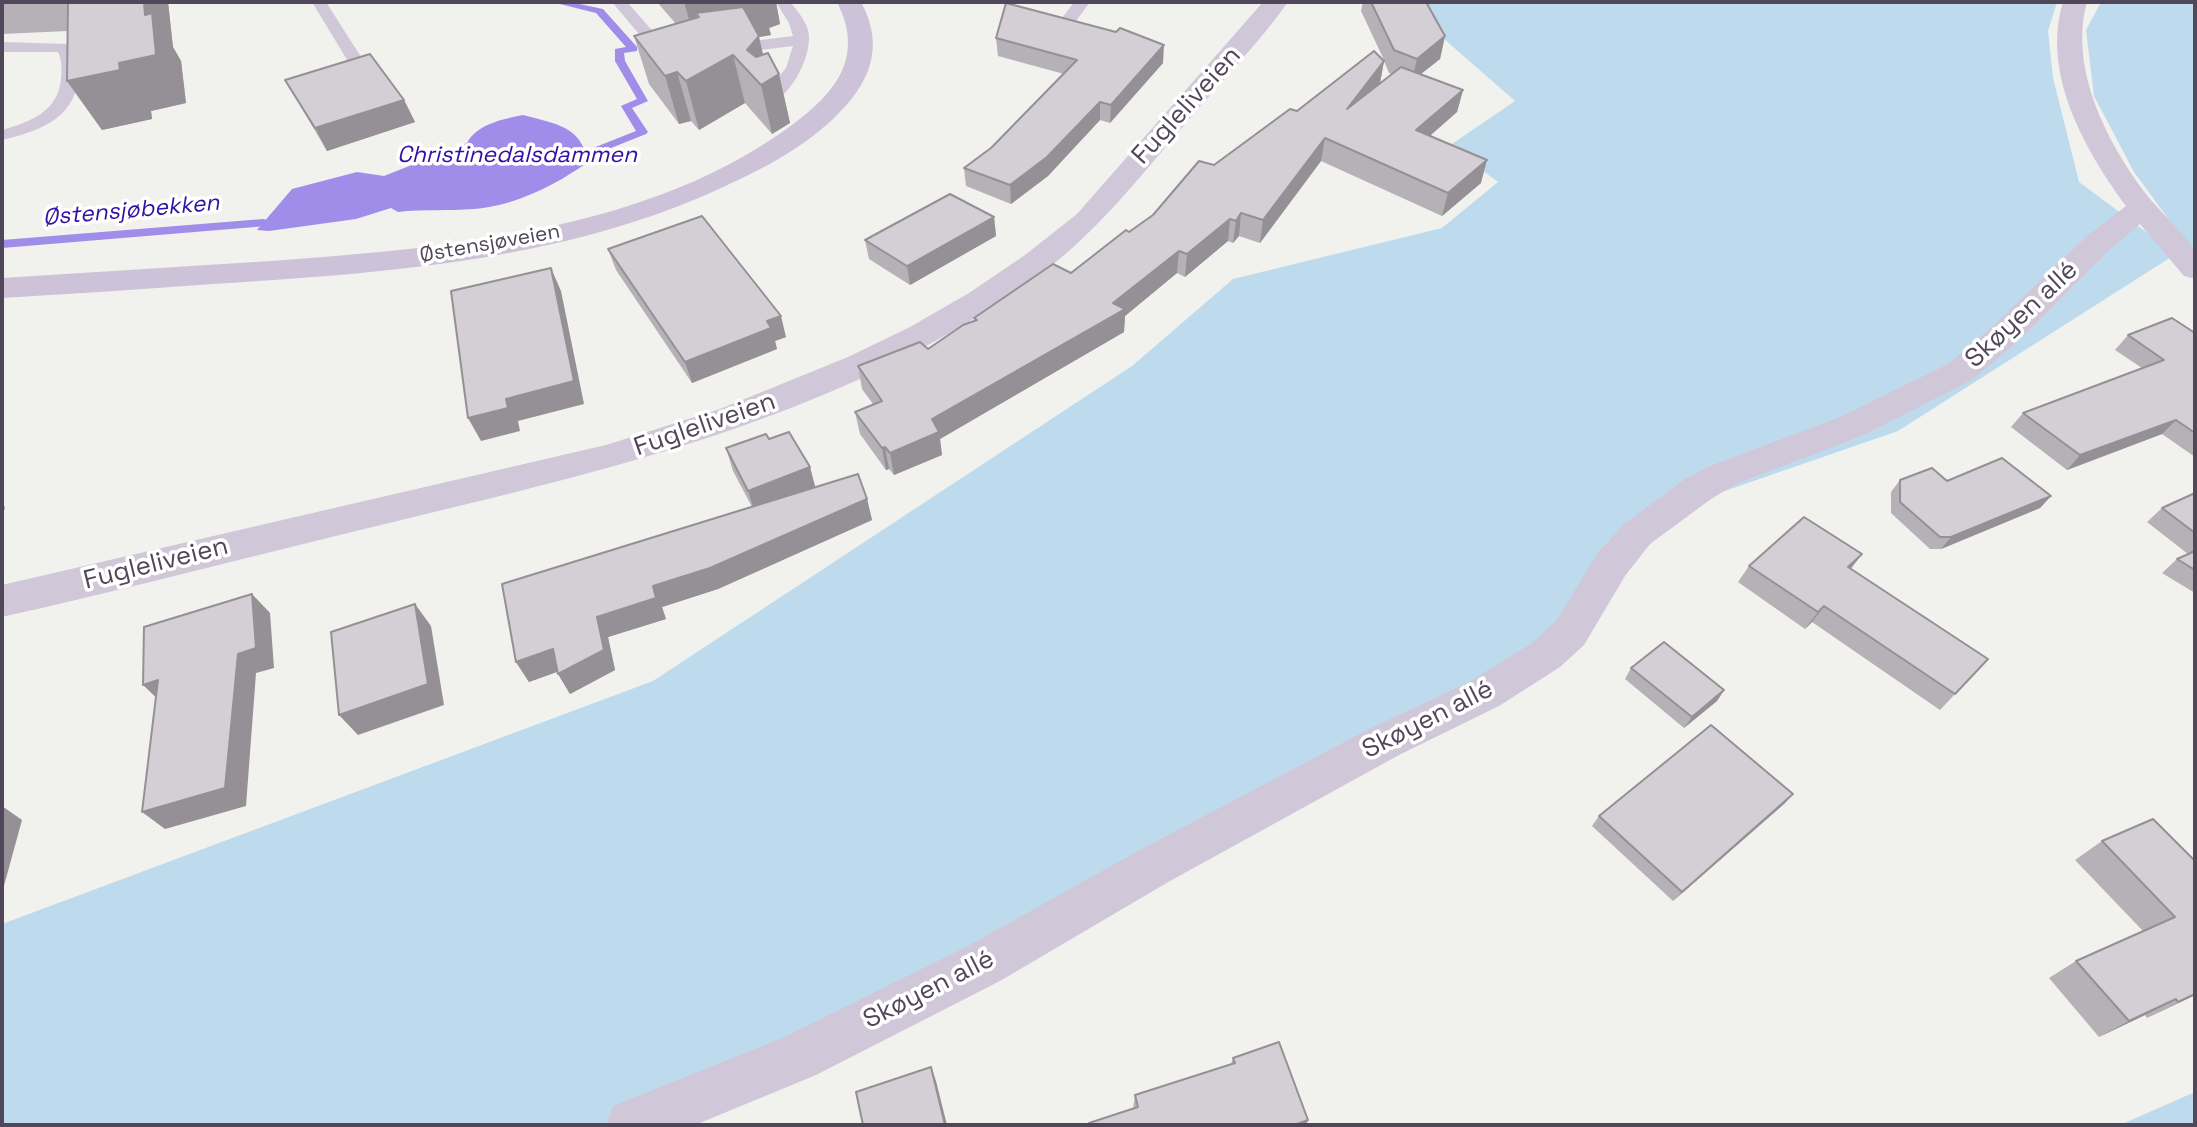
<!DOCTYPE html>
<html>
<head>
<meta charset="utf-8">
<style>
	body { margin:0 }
	#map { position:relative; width:2197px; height:1127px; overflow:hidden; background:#f1f1ee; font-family:"Space Grotesk",sans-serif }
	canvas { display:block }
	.frame { position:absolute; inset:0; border:4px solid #51475b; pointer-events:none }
</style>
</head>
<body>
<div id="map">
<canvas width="2197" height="1127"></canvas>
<div class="frame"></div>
</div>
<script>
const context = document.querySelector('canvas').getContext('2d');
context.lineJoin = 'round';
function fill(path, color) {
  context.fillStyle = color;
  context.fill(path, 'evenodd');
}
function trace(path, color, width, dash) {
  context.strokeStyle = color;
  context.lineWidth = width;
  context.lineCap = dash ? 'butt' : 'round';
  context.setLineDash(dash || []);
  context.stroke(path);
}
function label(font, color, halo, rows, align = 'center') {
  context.font = font + ' "Space Grotesk",sans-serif';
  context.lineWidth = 7;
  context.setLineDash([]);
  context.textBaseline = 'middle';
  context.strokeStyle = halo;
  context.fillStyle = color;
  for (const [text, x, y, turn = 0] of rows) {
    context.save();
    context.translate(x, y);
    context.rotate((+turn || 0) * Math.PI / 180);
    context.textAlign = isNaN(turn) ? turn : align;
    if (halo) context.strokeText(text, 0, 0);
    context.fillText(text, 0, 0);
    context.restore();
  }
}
fill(new Path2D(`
	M1413 2H2057L2048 31 2053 78 2079 182 2176 254 1898 431 1664 512 1569 639 1004 952 601 1125H2V924L653 681 1132 366 1233 279 1442 228 1498 182 1449 146 1515 101 1443 38Z
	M2101 2H2195V249L2183 239 2134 172 2094 96 2086 30Z
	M2195 1092V1125H2120Z`), '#bedbed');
fill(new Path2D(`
	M523 115C555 124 581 125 588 162 556 185 514 206 474 209 448 211 423 209 398 212L391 208 356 219 269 231 257 230 292 189 357 172 384 176 467 143C477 124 503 119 523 115Z`), '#a08de9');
fill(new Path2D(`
	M552 2H570L603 9 637 47V51L624 53 625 61 648 101 632 108 648 132 646 134 591 156H583V152L636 131 621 106 637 99 615 61V49L626 47 596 13Z
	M263 219 267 220V226L2 248V240Z`), '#a08de9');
fill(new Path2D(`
	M312 2H326L363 60 361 63H349Z
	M612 2H627L672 53 674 56 672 59H660Z
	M776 2H790C797 10 805 20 808 30 814 52 792 97 769 103L761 98 786 68 793 46 729 54 721 49 729 44 793 36 789 23Z
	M1074 2H1090L1068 32H1056L1054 29Z
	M2 42 68 44C77 54 79 65 78 79 74 120 36 132 2 140V130C30 122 58 112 61 79 62 70 62 60 58 52H2Z`), '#d0c8d8');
fill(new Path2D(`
	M1263 2H1288C1260 42 1224 78 1193 115 1146 169 1103 226 1046 270 851 415 620 467 389 523 260 554 131 588 2 617V585L606 445 720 409 848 357 910 327 969 293 1025 255 1077 214Z
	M2063 2H2087C2068 70 2109 147 2150 199 2158 209 2193 243 2195 252 2197 259 2195 271 2195 279L2184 276 2140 224 2108 251 2015 344 1972 380 1864 435 1736 484 1711 499 1650 544 1625 576 1584 645 1560 667 1499 706 1399 755 1170 881 1000 981 816 1075 695 1125H606L613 1106 782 1038 966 947 1138 851 1369 729 1469 682 1532 643 1556 621 1597 554 1624 524 1685 479 1710 466 1840 417 1948 364 1991 328 2086 237 2126 206C2085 150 2041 74 2063 2Z`), '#d0c8d8');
fill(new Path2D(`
	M837 2H861C886 48 869 85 833 119 801 149 761 170 721 188 563 261 385 273 213 284 143 289 72 294 2 298V278C92 272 181 267 271 261 446 248 651 232 796 122 838 90 864 55 837 2Z`), '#cdc2d7');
fill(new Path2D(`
	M2 2H168L173 47 181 61 186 103 151 111 152 119 102 130 67 81 68 31 2 34Z
	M657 2H776L780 24 769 28 771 35 759 37 763 55 779 74 790 123 772 134 745 103 699 130 691 121 679 124 649 84 634 36 676 24Z
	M1363 2H1426L1445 36 1440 59 1421 74 1463 90 1457 112 1430 136 1481 183 1442 216 1321 161 1260 243 1239 236 1233 243 1228 241 1185 277 1177 273 1125 316 1124 332 940 439 942 455 894 475 889 469 886 470 860 434 855 412 873 404 862 389 858 366 928 349 974 321V318L1071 273 1153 215 1214 165 1297 111 1384 60 1361 11ZM1384 61 1389 73 1392 74 1378 85 1380 83Z
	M996 38 1163 63 1110 123 1100 120 1048 176 1011 204 966 186 964 168 991 148 1064 74 998 56Z
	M285 80 404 100 415 122 327 151Z
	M994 217 996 236 910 285 869 259 865 240Z
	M608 249 786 337 775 341 777 349 692 383 616 270Z
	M2195 333V457L2162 434 2067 470 2011 427 2023 413 2142 368 2115 350 2128 335Z
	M769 439 810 467 815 487 867 499 872 520 718 589 662 607 666 619 608 637 615 670 570 694 557 672 529 682 516 662 752 507 733 471 726 448Z
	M1900 480 1947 481 2051 496 2040 508 1941 549H1930L1891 513V492Z
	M2195 493V593L2162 573 2177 559 2188 554 2147 522 2162 508Z
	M1862 554 1851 569 1955 694 1940 710 1812 622 1805 629 1738 582 1749 566Z
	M1631 668 1724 690 1717 701 1684 728 1625 679Z
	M1793 794 1784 804 1673 901 1592 826 1599 816Z
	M2153 819 2195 995 2147 1018 2145 1015 2099 1037 2049 978 2076 961 2143 931 2075 860 2102 841Z
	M1233 1058 1306 1125H1090L1089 1123 1133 1109 1135 1095 1231 1064Z`), '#b6b1b7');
fill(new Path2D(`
	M144 2H168L173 47 181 61 186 103 151 111 152 119 102 130 67 81 119 63 145 15Z
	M684 2H776L780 24 769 28 771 35 759 37 769 81 779 74 790 123 772 134 761 85 696 13 705 46 697 48Z
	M1445 36 1440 59 1412 81 1417 59Z
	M1164 45 1163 63 1110 123 1111 105Z
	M733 55 745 103 699 130 686 81Z
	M1384 61 1380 83 1344 131 1347 109Z
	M677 72 691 121 679 124 665 76Z
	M1463 90 1457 112 1411 152 1416 130Z
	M404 100 415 122 327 151 315 128Z
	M1100 102V120L1048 176 1011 204 1010 185Z
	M1325 138 1321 161 1260 243 1263 220Z
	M1487 160 1481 183 1442 216 1448 193Z
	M1241 213 1239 236 1233 243 1236 221Z
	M994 217 996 236 910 285 907 266Z
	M1230 219 1228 241 1185 277 1187 254Z
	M1179 251 1177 273 1125 316 1124 332 940 439 942 455 894 475 890 453 932 419 1113 303Z
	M551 268 561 291 584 404 518 421 520 431 481 441 468 418 506 399Z
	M781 316 786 337 775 341 777 349 692 383 685 362 767 321Z
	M2176 420 2162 434 2067 470 2080 455Z
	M885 447 889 469 886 470 882 448Z
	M810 467 816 490 755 513 748 491Z
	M2051 496 2040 508 1941 549 1951 537Z
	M867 499 872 520 718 589 662 607 666 619 608 637 615 670 570 694 558 674 597 617 653 586Z
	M2 504 5 507 2 519Z
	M1862 554 1849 570 1848 567Z
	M252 594 270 613 274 668 256 673 246 806 165 829 142 812 238 654Z
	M415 604 431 626 444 705 358 735 339 715Z
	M1824 606 1812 622 1805 629 1818 612Z
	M553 649 565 669 529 682 516 662Z
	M158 680 163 704 143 685Z
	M1724 690 1717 701 1684 728 1692 717Z
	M1793 794 1784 804 1673 901 1682 892Z
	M2 806 22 820 2 893Z
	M2195 994V995L2147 1018Z
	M2176 999 2145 1015 2099 1037 2129 1021Z
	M931 1067 936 1081 947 1125H945Z
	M1308 1120 1306 1125H1294Z`), '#949095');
const building = new Path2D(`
	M68 2H144L145 15 152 13 156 55 119 63 120 70 67 81Z
	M1371 2H1426L1445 36 1417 59 1394 50Z
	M1006 3 1116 32 1120 28 1164 45 1111 105 1100 102 1047 157 1010 185 964 168 991 148 1077 60 996 38Z
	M743 7 759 36 747 50 756 57 768 53 779 74 761 85 733 55 686 81 677 72 665 76 634 36 699 17 696 13Z
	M1374 51 1384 61 1347 109 1401 67 1463 90 1416 130 1487 160 1448 193 1325 138 1263 220 1241 213 1236 221 1230 219 1187 254 1179 251 1113 303 1125 309 932 419 939 432 890 453 885 447 882 448 855 412 882 401 858 366 920 342 928 349 963 325 977 320 974 318 1053 264 1071 273 1126 230 1129 232 1153 215 1199 161 1214 165 1290 109 1297 111Z
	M370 54 404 100 315 128 285 80Z
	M950 194 994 217 907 266 865 240Z
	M702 216 781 316 767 321 771 328 685 362 608 249Z
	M551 268 574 381 506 399 508 408 468 418 451 291Z
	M2172 318 2195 333V433L2176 420 2080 455 2023 413 2164 360 2128 335Z
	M789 432 810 467 748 491 726 448 766 434 769 439Z
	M2002 458 2051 496 1951 537H1940L1900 502V480L1932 468 1947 481Z
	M858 474 867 499 710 568 653 586 656 598 597 617 604 650 558 674 553 649 516 662 502 584Z
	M2195 493V533L2162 508Z
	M1804 517 1862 554 1848 567 1988 659 1955 694 1824 606 1818 612 1749 566Z
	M2195 551V570L2177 559Z
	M252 594 256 648 238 654 225 788 142 812 158 680 143 685 144 627Z
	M415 604 428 684 339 715 331 632Z
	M1664 642 1724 690 1692 717 1631 668Z
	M1711 725 1793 794 1682 892 1599 816Z
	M2153 819 2195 861V994L2178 1002 2176 999 2129 1021 2076 961 2175 917 2102 841Z
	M1279 1042 1308 1120 1294 1125H1090L1089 1123 1138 1107 1135 1095 1235 1063 1233 1058Z
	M931 1067 945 1125H863L856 1092Z`);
fill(building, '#d4ced5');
trace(building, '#949095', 2);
label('21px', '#51475b', '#fff', [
	["Østensjøveien",490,244,-10]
]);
label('italic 23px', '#3011a4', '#fff', [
	["Christinedalsdammen",517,156],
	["Østensjøbekken",131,211,-5]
]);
label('26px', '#51475b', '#fff', [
	["Fugleliveien",1187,106,-48],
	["Skøyen allé",2022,315,-43],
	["Fugleliveien",705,425,-19],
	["Fugleliveien",156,564,-14],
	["Skøyen allé",1428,720,-27],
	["Skøyen allé",929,990,-27]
]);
</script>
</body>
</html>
